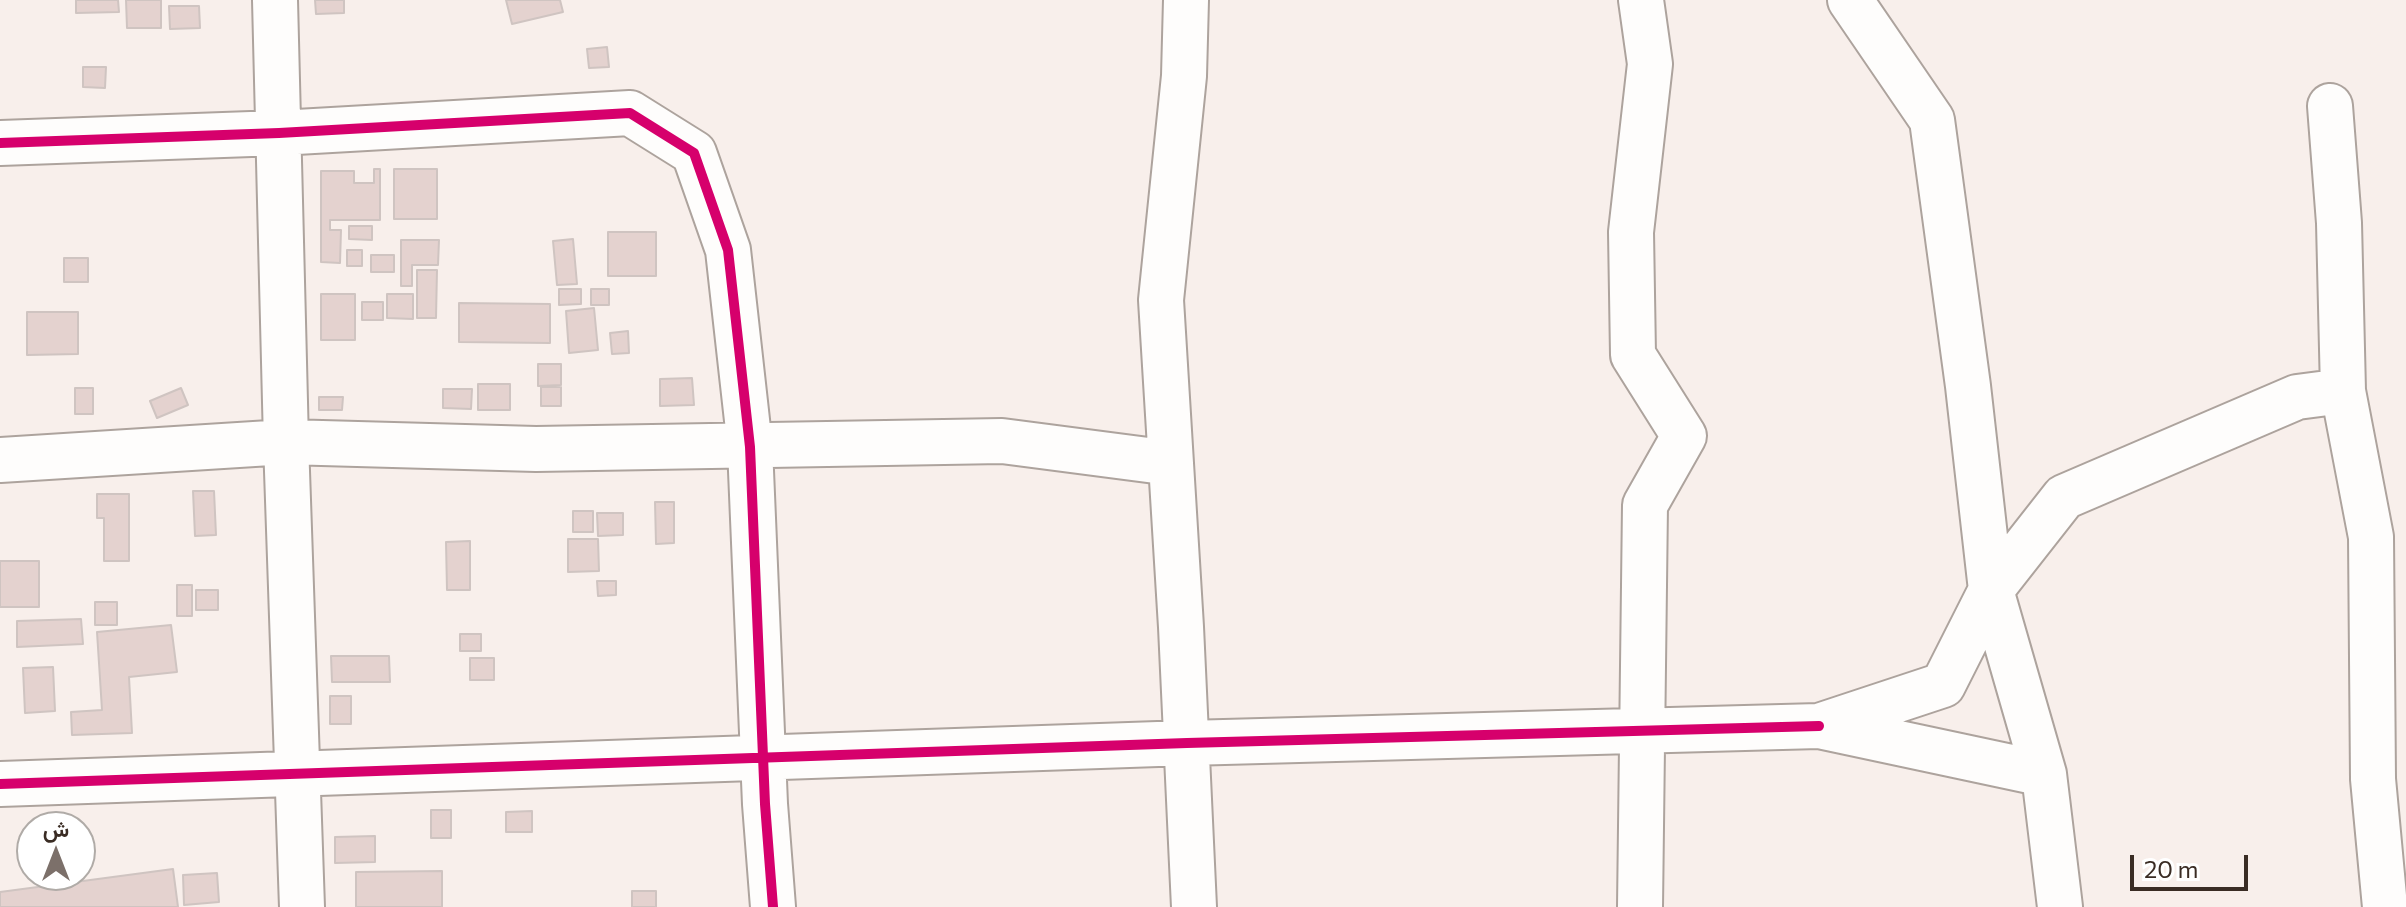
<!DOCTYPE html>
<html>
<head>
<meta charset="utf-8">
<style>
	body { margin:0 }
	#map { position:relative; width:2406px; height:907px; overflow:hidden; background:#f8efeb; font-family:Commissioner,Vazirmatn,sans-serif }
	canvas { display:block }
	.north { position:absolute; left:16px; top:811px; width:80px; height:80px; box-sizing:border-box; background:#fff; border:2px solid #b0aba7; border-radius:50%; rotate:0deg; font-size:22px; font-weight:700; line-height:32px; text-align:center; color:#3a2c24 }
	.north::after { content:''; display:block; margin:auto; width:28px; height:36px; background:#7c706a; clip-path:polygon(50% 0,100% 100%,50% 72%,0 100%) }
	.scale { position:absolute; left:2130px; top:855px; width:118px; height:36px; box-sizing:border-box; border:4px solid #3a2c24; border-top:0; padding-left:10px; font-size:24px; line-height:28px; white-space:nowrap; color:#3a2c24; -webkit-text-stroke:6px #fff; paint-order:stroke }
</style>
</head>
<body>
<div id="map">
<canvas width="2406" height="907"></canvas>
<div class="north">ش</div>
<div class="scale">20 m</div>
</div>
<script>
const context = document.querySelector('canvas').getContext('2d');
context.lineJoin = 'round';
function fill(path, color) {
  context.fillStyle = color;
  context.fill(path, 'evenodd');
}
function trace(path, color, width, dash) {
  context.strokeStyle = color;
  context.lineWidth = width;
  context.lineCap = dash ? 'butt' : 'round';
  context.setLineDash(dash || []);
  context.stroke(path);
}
const building = new Path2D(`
	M76 0H118L119 12 76 13Z
	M126 0H161V28H127Z
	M315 0H344V13L316 14Z
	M506 0H560L563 12 512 24Z
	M169 6H199L200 28 170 29Z
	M607 47 609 67 589 68 587 49Z
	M83 67H106L105 88 83 87Z
	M374 169H380V220H330V230H341L340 263 321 262V171H354V183H374Z
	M394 169H437V219H394Z
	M349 226H372V240L349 239Z
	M608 232H656V276H608Z
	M573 239 577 284 557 285 553 241Z
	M401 240H439L438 265H412V286H401Z
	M347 250H362V266H347Z
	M371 255H394V272H371Z
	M64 258H88V282H64Z
	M417 270H437L436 318H417Z
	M559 289H581V304L559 305Z
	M591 289H609V305H591Z
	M321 294H355V340H321Z
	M387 294H413V319L387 318Z
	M362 302H383V320H362Z
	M459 303 550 304V343L459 342Z
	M594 308 598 350 569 353 566 311Z
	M27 312H78V354L27 355Z
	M628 331 629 353 612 354 610 333Z
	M538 364H561V385L538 386Z
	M692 378 694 405 660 406V379Z
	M478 384H510V410H478Z
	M541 387H561V406H541Z
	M75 388H93V414H75Z
	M181 388 188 405 157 418 150 401Z
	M443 389H472L471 409 443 408Z
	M319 397H343L342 410H319Z
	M193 491H214L216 535 195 536Z
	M97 494H129V561H104V518H97Z
	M655 502H674V543L656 544Z
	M573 511H593V532H573Z
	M597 513H623V535L598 536Z
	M568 539H598L599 571 568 572Z
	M470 541V590H447L446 542Z
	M0 561H39V607H0Z
	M597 581H616V595L598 596Z
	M177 585H192V616H177Z
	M196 590H218V610H196Z
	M95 602H117V625H95Z
	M81 619 83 644 17 647V621Z
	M171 625 177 672 129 677 132 733 72 735 71 712 102 710 97 632Z
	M460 634H481V651H460Z
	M331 656H389L390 682H332Z
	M470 658H494V680H470Z
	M53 667 55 711 25 713 23 668Z
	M330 696H351V724H330Z
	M431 810H451V838H431Z
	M532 811V832H506V812Z
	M375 836V862L335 863V837Z
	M173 869 178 907H0V892Z
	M442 871V907H356V872Z
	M217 873 219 902 184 905 183 875Z
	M632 891H656V907H632Z`);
fill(building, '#e4d2cf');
trace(building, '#cfc4c1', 2);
const minor = new Path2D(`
	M275 0 286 442 302 907
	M1186 0 1184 76 1161 300 1181 627 1194 907
	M1850 0 1932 120 1968 386 1991 590 2044 774 2060 907
	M2330 106 2339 223 2343 391 2371 537 2373 779 2385 907
	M0 143 279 133 630 113 694 153 728 250 750 447 765 804 773 907
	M0 460 286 442 536 449 1002 441 1171 463
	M2044 774 1819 726 1943 685 1991 590 2064 497 2297 397 2343 391
	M0 784 1187 743 1819 726
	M1640 907 1645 505 1684 436 1633 355 1631 232 1650 64 1641 0`);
trace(minor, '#ada39d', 48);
trace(minor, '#fefdfc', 44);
trace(new Path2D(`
	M0 143 279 133 630 113 694 153 728 250 750 447 765 804 773 907
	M0 784 1187 743 1819 726`), '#d6006c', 10);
</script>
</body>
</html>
